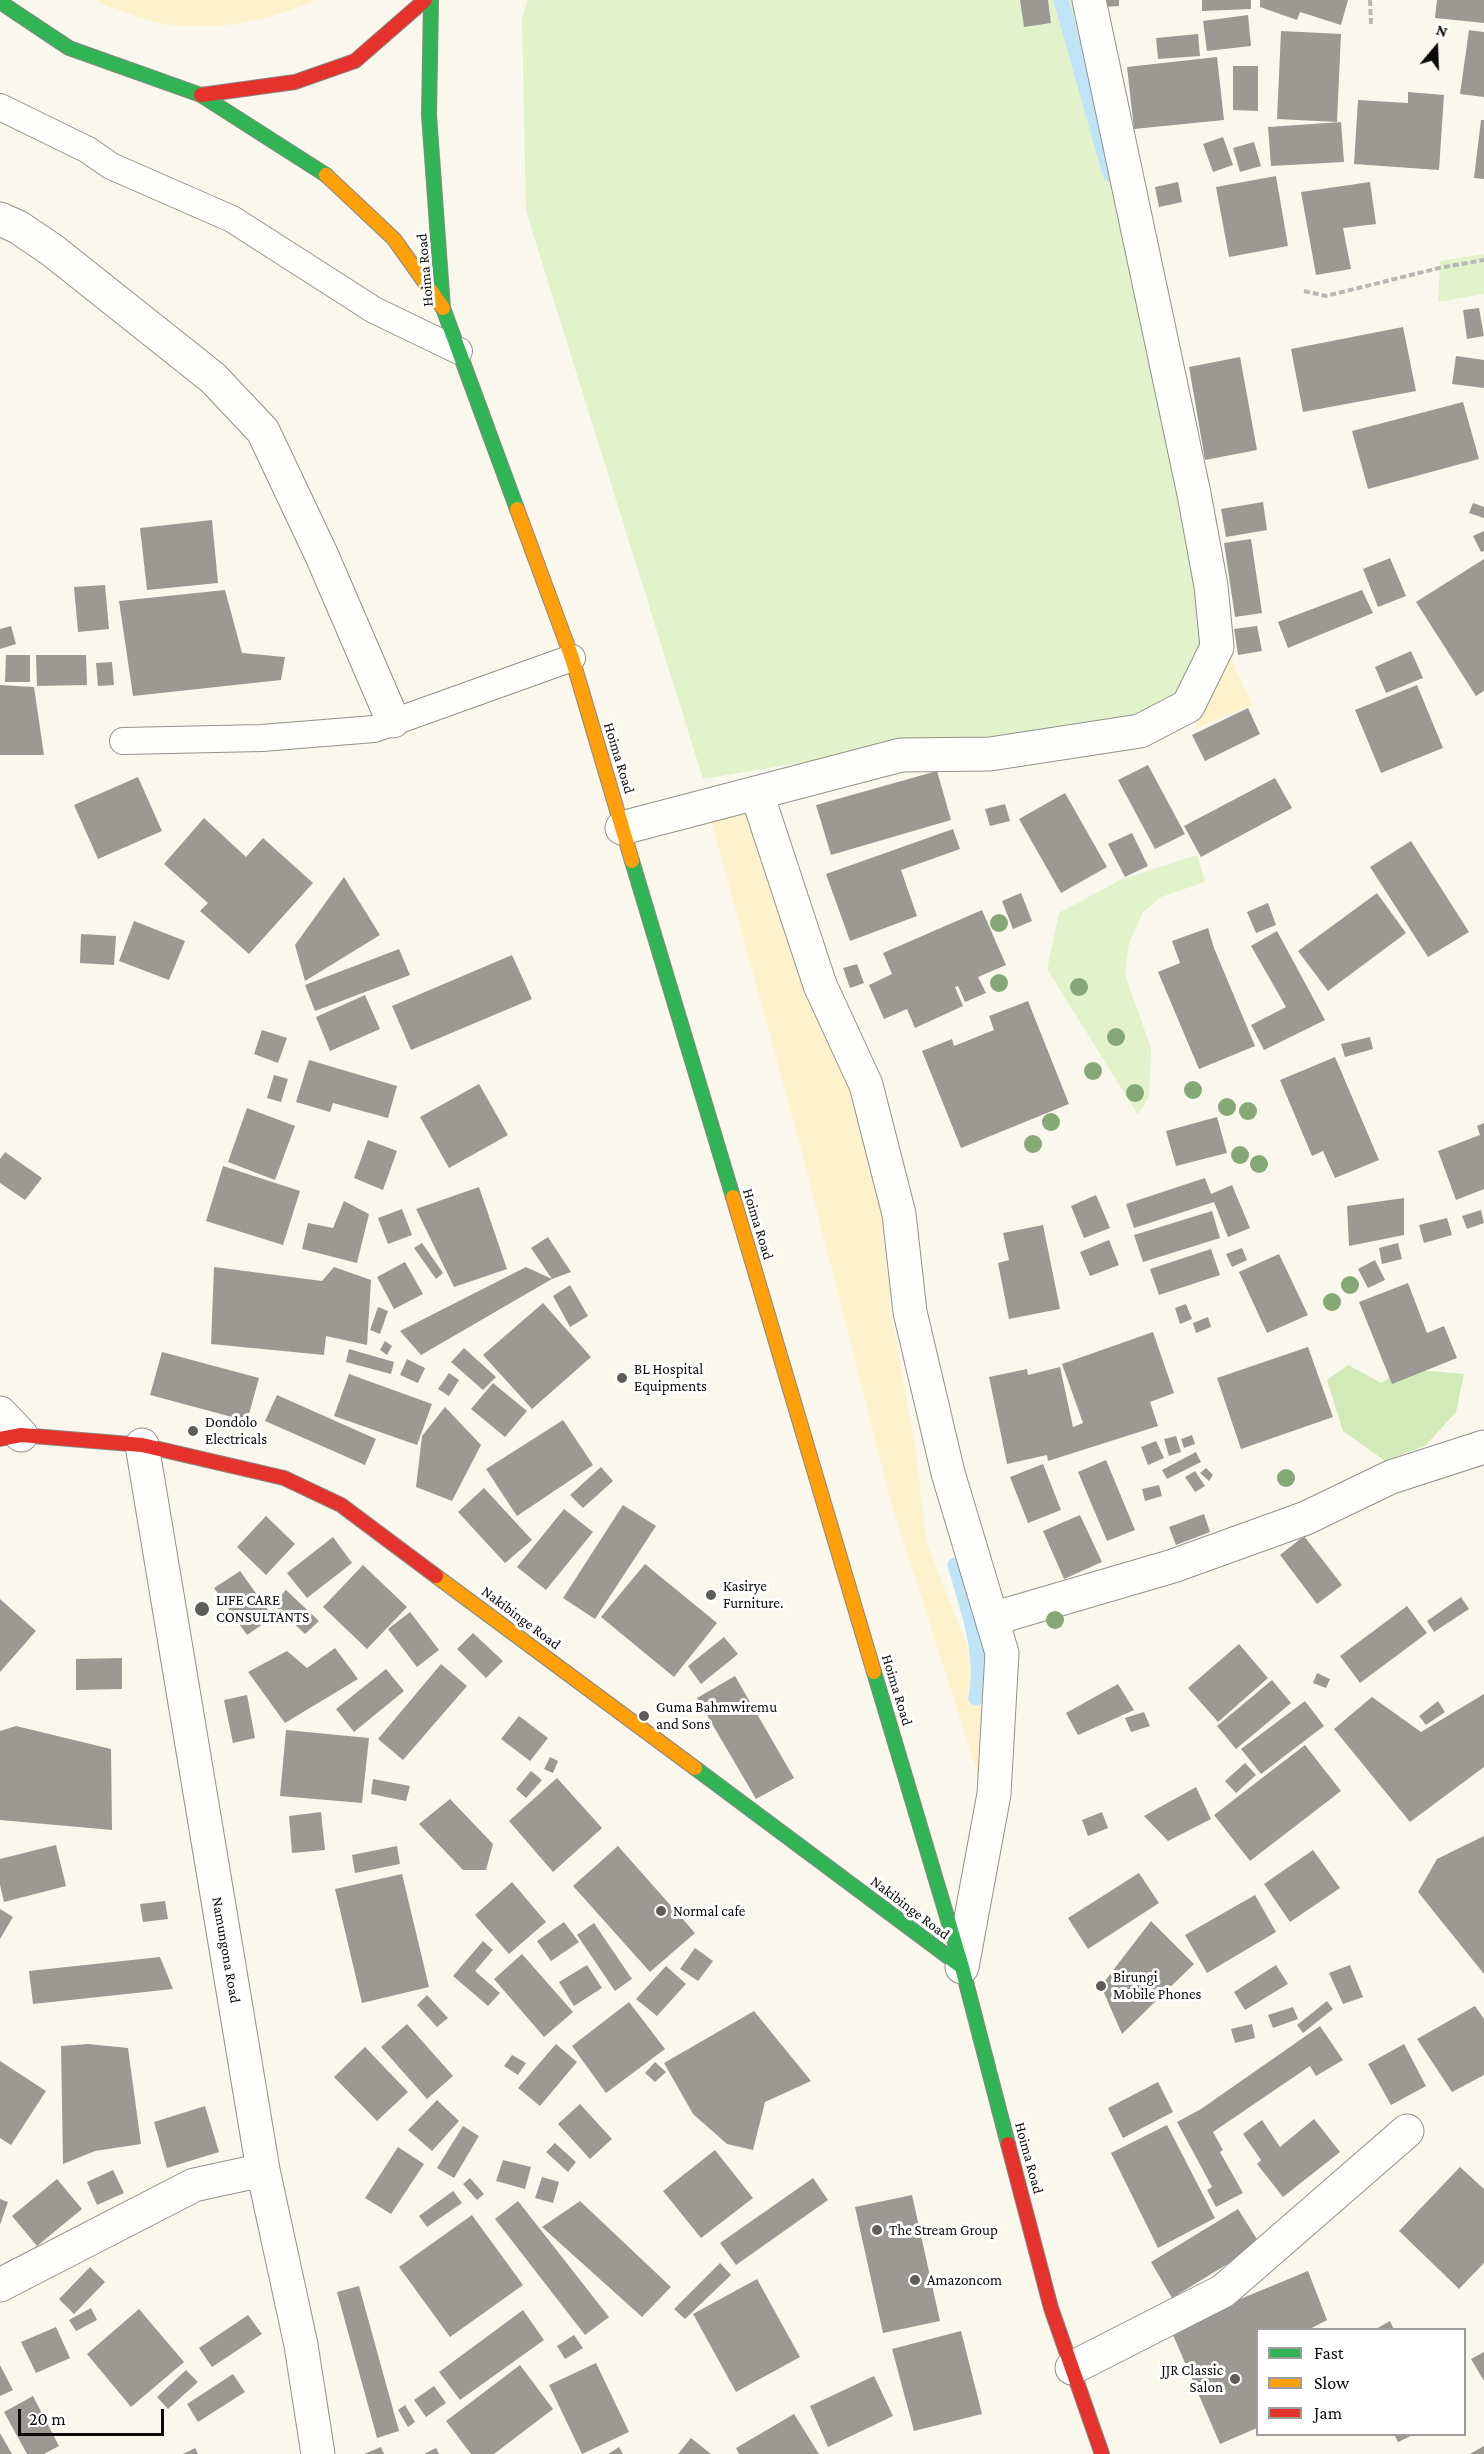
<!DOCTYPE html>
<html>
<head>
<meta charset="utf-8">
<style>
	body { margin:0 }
	#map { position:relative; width:1484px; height:2454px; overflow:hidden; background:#faf8ed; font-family:"Crimson Pro",serif }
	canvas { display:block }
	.legend { position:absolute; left:1256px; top:2328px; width:210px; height:108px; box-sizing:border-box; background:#fff; border:2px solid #9d9d9d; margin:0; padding:8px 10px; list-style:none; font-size:18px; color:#0a0a0a }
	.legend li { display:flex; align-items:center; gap:12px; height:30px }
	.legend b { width:30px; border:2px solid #9d9d9d }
	.north { position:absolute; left:1406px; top:18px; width:60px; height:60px; -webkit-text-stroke:4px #fff; paint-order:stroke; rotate:19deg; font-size:16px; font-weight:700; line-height:24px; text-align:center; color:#0a0a0a }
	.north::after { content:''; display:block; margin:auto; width:21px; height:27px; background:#0a0a0a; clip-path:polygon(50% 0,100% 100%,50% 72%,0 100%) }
	.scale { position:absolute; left:18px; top:2409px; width:146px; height:27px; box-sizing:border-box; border:3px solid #0a0a0a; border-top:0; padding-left:8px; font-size:18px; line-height:21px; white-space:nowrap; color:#0a0a0a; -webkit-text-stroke:4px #fff; paint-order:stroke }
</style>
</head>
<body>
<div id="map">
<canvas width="1484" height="2454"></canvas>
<ul class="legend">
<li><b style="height:8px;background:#30b455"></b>Fast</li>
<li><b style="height:8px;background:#ff9f0a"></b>Slow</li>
<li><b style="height:8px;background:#e5322d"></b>Jam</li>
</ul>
<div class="north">N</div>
<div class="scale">20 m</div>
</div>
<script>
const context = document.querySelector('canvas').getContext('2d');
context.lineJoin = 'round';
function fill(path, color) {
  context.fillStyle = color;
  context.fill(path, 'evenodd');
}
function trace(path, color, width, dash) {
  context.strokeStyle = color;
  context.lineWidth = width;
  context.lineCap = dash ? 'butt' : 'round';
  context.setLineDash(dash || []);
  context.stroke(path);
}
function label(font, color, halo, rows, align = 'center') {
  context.font = font + ' "Crimson Pro",serif';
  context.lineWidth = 6;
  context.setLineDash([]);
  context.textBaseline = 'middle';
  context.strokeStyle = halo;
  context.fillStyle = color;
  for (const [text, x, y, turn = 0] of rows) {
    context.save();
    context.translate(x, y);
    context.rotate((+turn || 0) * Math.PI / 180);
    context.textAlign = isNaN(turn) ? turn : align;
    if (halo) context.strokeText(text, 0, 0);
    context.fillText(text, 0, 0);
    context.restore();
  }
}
fill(new Path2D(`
	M527 0H1077L1181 482 1204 632 1188 684 1163 709 1132 723 876 750 703 779 526 211 522 19Z
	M1484 254V294L1438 302 1440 261Z
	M1197 855 1205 882 1161 897 1143 912 1129 943 1125 975 1151 1048 1149 1097 1138 1115 1047 969 1059 913 1120 880Z`), '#e2f2ca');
fill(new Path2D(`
	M1348 1365 1381 1383 1405 1369 1464 1374 1456 1412 1426 1445 1385 1461 1343 1431 1327 1380Z`), '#d1eab7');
fill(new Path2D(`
	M96 0H316C269 21 223 30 171 25 149 23 125 11 104 5Z
	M1231 652 1234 667 1253 705 1194 729Z
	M747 810 853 1091 881 1211 891 1311 915 1447 927 1544 986 1693 978 1774 892 1506 804 1160 711 820Z`), '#fdf2cb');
trace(new Path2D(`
	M1061 0 1110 174
	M955 1565C967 1607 985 1654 976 1698`), '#bfe4f8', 15);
fill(new Path2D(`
	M1020 0H1048L1051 23 1024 27Z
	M1101 0H1119V6L1102 7Z
	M1202 0H1251V9L1202 11Z
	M1260 0H1348L1341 25 1300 12 1297 20 1260 7Z
	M1437 0H1484V23L1435 18Z
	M1248 15 1251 46 1207 51 1203 21Z
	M1469 30 1484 32V97L1460 94Z
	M1281 31 1341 34 1337 122 1277 119Z
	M1198 34 1200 56 1158 59 1156 38Z
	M1217 57 1224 120 1134 129 1127 67Z
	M1233 66H1258V111L1233 110Z
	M1408 92 1444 95 1439 170 1354 164 1358 100 1408 103Z
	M1481 120H1484V179L1474 178Z
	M1341 122 1344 162 1271 166 1268 127Z
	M1223 137 1233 165 1213 172 1203 144Z
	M1254 142 1261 166 1240 172 1233 148Z
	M1276 176 1288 246 1229 257 1216 187Z
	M1178 182 1182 202 1159 207 1155 187Z
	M1370 182 1376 224 1343 228 1351 269 1316 275 1301 192Z
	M1479 308 1484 336 1467 339 1463 310Z
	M1403 327 1416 391 1303 412 1291 349Z
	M1456 356 1484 360V388L1452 384Z
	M1240 357 1257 450 1205 460 1189 367Z
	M1463 402 1479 459 1368 489 1352 431Z
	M1263 502 1267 530 1226 537 1221 509Z
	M1473 503 1484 507V518L1469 513Z
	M212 520 218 583 147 590 140 528Z
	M1484 531V551L1481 552 1473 536Z
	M1251 539 1262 613 1235 617 1224 543Z
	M1390 558 1406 596 1378 607 1363 569Z
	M1484 559V691L1476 696 1416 602Z
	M105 585 109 629 78 632 74 587Z
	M225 590 242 653 285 657 281 680 133 696 119 601Z
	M1362 590 1373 613 1288 648 1278 622Z
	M11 626 16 644 0 649V629Z
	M1257 626 1262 651 1238 655 1234 629Z
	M1411 651 1423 678 1386 693 1375 667Z
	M6 655H30V682H5Z
	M36 655H86L87 685 37 686Z
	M112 662 114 685 98 686 96 663Z
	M0 685 34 687 44 755H0Z
	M1417 685 1443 748 1381 773 1355 710Z
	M1248 708 1260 734 1205 761 1192 735Z
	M1148 765 1185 834 1155 849 1118 780Z
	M937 771 951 820 831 855 816 805Z
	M138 777 162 831 98 859 74 805Z
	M1275 778 1292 808 1201 857 1184 826Z
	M1065 793 1107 867 1061 893 1019 819Z
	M1005 804 1010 821 990 826 985 809Z
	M204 818 246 857 263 838 313 883 249 954 200 911 208 903 164 864Z
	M953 829 960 849 901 870 917 916 850 941 826 874Z
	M1132 833 1148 866 1125 877 1108 844Z
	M1411 841 1469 932 1428 957 1370 867Z
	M344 877 380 935 305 981 295 945Z
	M1021 893 1032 921 1013 929 1002 901Z
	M1377 893 1406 933 1328 991 1298 951Z
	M1268 903 1276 925 1256 933 1247 912Z
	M982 910 1006 965 978 977 986 993 965 1002 958 986 955 987 963 1006 915 1028 907 1009 884 1019 869 985 892 974 883 953Z
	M134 921 185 941 169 980 119 961Z
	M1208 928 1214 948 1255 1046 1199 1069 1158 972 1180 963 1172 941Z
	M1277 931 1325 1020 1264 1050 1251 1025 1286 1007 1251 946Z
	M81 934 116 936 114 965 80 963Z
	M399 949 410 975 315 1011 305 985Z
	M512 955 532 999 411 1050 392 1006Z
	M857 964 864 983 850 988 843 968Z
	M365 995 380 1029 330 1051 316 1017Z
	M1028 1001 1069 1104 961 1148 922 1051 952 1039 954 1046 994 1030 989 1016Z
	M262 1030 287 1038 278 1063 254 1054Z
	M1370 1037 1373 1049 1345 1057 1341 1044Z
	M1335 1057 1379 1160 1335 1178 1323 1151 1312 1156 1280 1080Z
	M309 1060 397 1086 388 1118 333 1103 330 1112 296 1102Z
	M274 1075 288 1079 281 1102 267 1098Z
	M479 1084 508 1135 449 1168 420 1117Z
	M247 1108 295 1126 275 1180 228 1162Z
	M1217 1117 1227 1153 1176 1166 1166 1131Z
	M1484 1123V1189L1456 1200 1438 1151 1480 1135 1477 1126Z
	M368 1140 397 1151 383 1190 354 1178Z
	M5 1152 42 1178 25 1200 0 1183V1159Z
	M223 1166 300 1191 283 1245 206 1221Z
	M1205 1178 1211 1194 1232 1185 1250 1228 1228 1237 1214 1202 1134 1228 1126 1204Z
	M479 1187 507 1269 454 1287 416 1209Z
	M1096 1195 1110 1228 1084 1238 1071 1206Z
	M1404 1198V1235L1349 1246 1347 1206Z
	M344 1201 369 1214 357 1263 302 1249 308 1223 333 1228Z
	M402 1209 412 1235 388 1244 378 1218Z
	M1481 1210 1484 1223 1467 1229 1462 1216Z
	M1212 1211 1220 1238 1143 1262 1134 1235Z
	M1447 1218 1452 1235 1424 1243 1419 1225Z
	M1043 1225 1060 1309 1009 1319 998 1263 1009 1260 1003 1233Z
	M548 1237 571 1272 552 1279 531 1248Z
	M1109 1240 1119 1265 1090 1276 1080 1252Z
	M422 1243 443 1273 436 1279 414 1248Z
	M1398 1243 1402 1259 1382 1264 1379 1248Z
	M1242 1248 1247 1260 1232 1267 1226 1254Z
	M1211 1249 1220 1275 1159 1295 1150 1269Z
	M1279 1254 1308 1315 1267 1333 1239 1272Z
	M1375 1260 1385 1280 1368 1288 1358 1269Z
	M405 1262 423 1294 394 1309 377 1277Z
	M214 1267 322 1281 334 1267 371 1280 367 1345 326 1336 324 1355 211 1344Z
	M526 1267 552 1279 421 1355 400 1331Z
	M1408 1283 1427 1333 1444 1326 1457 1358 1392 1384 1359 1302Z
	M570 1285 588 1316 570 1327 553 1296Z
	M543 1303 591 1357 532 1409 483 1355Z
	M1186 1304 1192 1319 1180 1324 1175 1308Z
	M378 1307 388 1311 380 1334 370 1330Z
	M1208 1317 1211 1327 1196 1333 1193 1323Z
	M1153 1332 1174 1393 1150 1402 1158 1426 1048 1461 1047 1455 1007 1464 989 1377 1027 1369 1028 1375 1060 1367 1073 1427 1083 1423 1062 1364Z
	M385 1341 392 1346 387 1355 380 1350Z
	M1308 1347 1333 1417 1241 1449 1217 1378Z
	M464 1348 496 1377 483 1390 451 1362Z
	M349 1349 394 1362 391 1374 346 1362Z
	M162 1352 259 1378 247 1421 150 1395Z
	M407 1359 425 1368 418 1383 400 1375Z
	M449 1373 459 1380 449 1396 438 1389Z
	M349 1374 432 1404 417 1445 334 1416Z
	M493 1383 527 1411 505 1437 471 1409Z
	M277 1395 376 1439 365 1465 265 1421Z
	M445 1407 481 1445 452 1501 416 1487 422 1436Z
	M563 1420 593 1465 517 1516 486 1469Z
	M1192 1435 1195 1444 1184 1448 1181 1439Z
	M1176 1436 1181 1452 1169 1456 1164 1439Z
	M1156 1441 1164 1458 1148 1465 1141 1447Z
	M1196 1452 1201 1462 1167 1479 1162 1470Z
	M1106 1460 1135 1530 1107 1541 1078 1472Z
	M1043 1464 1061 1510 1028 1523 1010 1477Z
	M601 1467 613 1481 583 1508 570 1495Z
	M1206 1468 1213 1475 1209 1481 1200 1473Z
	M1195 1471 1205 1486 1195 1492 1185 1477Z
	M1159 1485 1162 1496 1145 1501 1142 1489Z
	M484 1488 532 1540 505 1563 458 1512Z
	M623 1505 656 1526 595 1619 563 1598Z
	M564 1509 593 1532 546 1590 517 1567Z
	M1204 1514 1210 1532 1176 1545 1169 1527Z
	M1080 1515 1102 1562 1064 1579 1043 1531Z
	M266 1516 295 1544 266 1575 237 1547Z
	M1304 1536 1342 1585 1317 1604 1280 1555Z
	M333 1537 352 1563 307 1598 287 1573Z
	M645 1564 717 1623 674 1677 601 1617Z
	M363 1565 407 1607 367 1649 323 1607Z
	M240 1571 273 1617 247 1635 214 1588Z
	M286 1590 319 1621 305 1634 273 1604Z
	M1461 1597 1469 1609 1434 1632 1427 1621Z
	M0 1599 36 1631 0 1672Z
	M1407 1606 1427 1633 1360 1683 1340 1656Z
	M410 1612 439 1650 417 1667 388 1629Z
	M473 1633 503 1661 486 1678 457 1649Z
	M724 1637 738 1654 701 1684 688 1666Z
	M1239 1644 1268 1678 1218 1722 1188 1688Z
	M335 1648 358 1679 285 1723 248 1672 287 1651 307 1668Z
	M122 1658V1689L76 1690V1659Z
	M441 1664 467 1686 403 1760 378 1739Z
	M386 1669 404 1691 354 1732 336 1709Z
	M1317 1673 1330 1679 1326 1688 1313 1683Z
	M735 1676 794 1778 756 1799 697 1698Z
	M1272 1680 1291 1703 1236 1749 1217 1726Z
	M1118 1684 1134 1710 1078 1735 1066 1713Z
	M1484 1694V1767L1410 1822 1334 1729 1372 1697 1421 1732Z
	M247 1695 255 1738 233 1743 224 1700Z
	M1305 1701 1324 1726 1261 1774 1241 1749Z
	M1438 1701 1445 1712 1426 1725 1419 1716Z
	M1144 1712 1150 1726 1131 1732 1125 1718Z
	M519 1716 548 1738 530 1761 501 1739Z
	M16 1726 111 1749 112 1830 0 1820V1731Z
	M286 1730 369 1738 362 1803 280 1796Z
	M1305 1745 1341 1791 1250 1861 1214 1815Z
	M550 1757 558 1761 553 1773 544 1769Z
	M1245 1763 1256 1775 1236 1793 1225 1781Z
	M531 1771 542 1780 526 1798 516 1789Z
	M557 1778 602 1828 553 1872 509 1821Z
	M373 1779 410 1786 406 1801 371 1794Z
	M1196 1787 1211 1819 1168 1841 1144 1816Z
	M450 1799 493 1844 486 1870H463L419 1824Z
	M321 1812 325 1850 292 1853 289 1816Z
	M1102 1812 1108 1828 1088 1836 1082 1820Z
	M1484 1836V1974L1418 1892 1437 1859Z
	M56 1845 66 1886 4 1902 0 1885V1859Z
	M397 1846 400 1864 355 1873 352 1855Z
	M618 1846 695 1933 650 1972 573 1886Z
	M1313 1850 1340 1888 1290 1922 1264 1884Z
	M1139 1873 1159 1903 1088 1949 1068 1918Z
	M402 1874 429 1987 362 2003 335 1889Z
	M512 1882 546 1922 509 1954 475 1915Z
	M1255 1895 1276 1932 1207 1973 1185 1935Z
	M165 1901 168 1919 143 1922 140 1904Z
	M0 1909 13 1917 0 1939Z
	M1151 1921 1194 1964 1122 2034 1101 1986Z
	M564 1922 579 1942 551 1961 537 1941Z
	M594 1923 632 1979 615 1991 577 1935Z
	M483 1941 493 1950 475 1971 500 1993 488 2006 453 1976Z
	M695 1948 713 1961 698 1981 680 1969Z
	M522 1954 573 2012 544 2037 494 1979Z
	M160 1957 173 1989 33 2004 29 1971Z
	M587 1965 602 1988 574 2006 559 1982Z
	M1276 1965 1288 1984 1245 2010 1234 1992Z
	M1350 1965 1363 1997 1343 2004 1329 1973Z
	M666 1966 686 1984 657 2016 636 1999Z
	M427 1995 448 2018 437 2027 417 2005Z
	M1327 2001 1333 2009 1303 2033 1297 2025Z
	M629 2002 665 2049 606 2093 572 2046Z
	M1475 2006 1484 2019V2075L1452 2092 1417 2039Z
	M1293 2007 1298 2019 1273 2028 1268 2015Z
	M754 2011 811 2081 765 2102 753 2150 727 2144 693 2114 664 2063Z
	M407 2024 453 2076 427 2099 381 2047Z
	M1252 2024 1255 2038 1235 2043 1231 2029Z
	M1320 2026 1343 2060 1316 2076 1310 2066 1213 2132 1223 2150 1220 2152 1243 2193 1216 2207 1207 2190 1212 2187 1177 2122 1201 2109Z
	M88 2044 128 2048 141 2144 95 2151 63 2164 61 2046Z
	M556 2044 577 2062 540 2106 518 2088Z
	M1404 2044 1426 2086 1391 2105 1368 2064Z
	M365 2047 408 2092 377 2121 334 2077Z
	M512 2055 526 2063 518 2075 504 2066Z
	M0 2061 46 2091 11 2145 0 2138Z
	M655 2062 666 2072 655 2082 645 2073Z
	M1158 2082 1173 2112 1123 2138 1108 2108Z
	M437 2100 459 2121 432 2151 408 2130Z
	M580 2104 612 2139 590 2159 558 2124Z
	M205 2106 219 2152 167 2168 154 2122Z
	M1314 2119 1340 2152 1283 2197 1257 2164 1261 2160 1243 2134 1262 2120 1280 2147Z
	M1167 2125 1215 2218 1158 2248 1111 2153Z
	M463 2126 479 2136 454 2178 437 2168Z
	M555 2143 576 2162 568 2172 546 2152Z
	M398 2147 424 2164 391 2214 365 2198Z
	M715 2150 753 2198 701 2238 663 2191Z
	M503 2160 531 2167 525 2189 496 2181Z
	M1460 2167 1484 2189V2263L1459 2289 1399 2231Z
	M113 2170 124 2193 97 2205 87 2182Z
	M542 2177 559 2182 553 2203 535 2198Z
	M470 2178 484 2194 477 2200 463 2184Z
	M813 2178 828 2200 736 2265 720 2243Z
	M57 2179 82 2209 37 2246 12 2216Z
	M453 2191 462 2203 427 2227 419 2216Z
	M912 2195 940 2321 883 2333 855 2207Z
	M0 2199 8 2202 0 2225Z
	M518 2201 609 2317 585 2335 495 2219Z
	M580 2201 671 2287 642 2317 542 2227Z
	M1238 2209 1260 2244 1172 2298 1151 2262Z
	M472 2215 523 2285 450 2337 399 2267Z
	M720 2263 731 2275 685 2319 674 2309Z
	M90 2267 105 2282 74 2314 59 2299Z
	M1308 2271 1327 2320 1308 2330H1257V2428L1220 2444 1170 2328Z
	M757 2279 800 2357 736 2392 693 2314Z
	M359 2286 399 2431 377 2438 337 2292Z
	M91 2308 97 2320 76 2331 69 2320Z
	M139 2309 184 2362 131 2407 87 2354Z
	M523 2310 544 2340 460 2400 439 2372Z
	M248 2315 262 2334 212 2367 199 2348Z
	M1390 2321 1394 2330H1374Z
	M56 2327 70 2358 36 2373 21 2342Z
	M961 2331 982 2414 914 2431 892 2349Z
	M574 2335 583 2348 565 2359 557 2346Z
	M1484 2352V2381L1471 2359Z
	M596 2363 629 2432 582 2454 549 2385Z
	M0 2365 13 2390 0 2396Z
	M520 2365 553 2409 494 2454H471L446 2421Z
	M186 2370 198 2382 168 2409 157 2397Z
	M233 2374 245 2392 198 2422 187 2404Z
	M874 2376 893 2416 828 2447 810 2406Z
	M434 2386 446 2403 426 2417 414 2400Z
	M33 2396 59 2446 44 2454H27L4 2412Z
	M405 2405 415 2422 408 2427 398 2410Z
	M794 2414 819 2454H739L736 2448Z
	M0 2433 12 2454H0Z
	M1394 2434H1415L1398 2442Z
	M691 2438 711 2454H678Z
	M1484 2446V2454H1470Z
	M381 2447 384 2454H364Z
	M619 2447 623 2454H608Z
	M195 2448 198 2454H183Z
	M436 2448 439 2454H424Z`), '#9c9994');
const lane = new Path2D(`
	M0 107 88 150 111 166 232 219 374 310 459 351
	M123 741 262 738 374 729 572 658`);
const street = new Path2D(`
	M0 219 18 227 52 250 213 378 263 431 322 556 393 721
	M757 794 820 985 866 1085 899 1214 910 1312 948 1473 1002 1653 994 1794 962 1967
	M622 828 901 755 990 754 1140 731 1188 706 1217 647 1211 586 1194 494 1089 0
	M0 1413 21 1435
	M142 1445 263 2170 301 2345 318 2454
	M992 1619 1173 1566 1306 1518 1391 1477 1484 1447
	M0 2285 194 2185 263 2170
	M1072 2368 1223 2291 1407 2131`);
const fast = new Path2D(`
	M431 0 429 115 443 308 517 509
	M0 2 69 48 201 95 326 175
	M632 861 733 1197
	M874 1672 962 1967 1008 2144
	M695 1768 962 1967`);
const slow = new Path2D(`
	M326 175 394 239 443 308
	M517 509 572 658 632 861
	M733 1197 874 1672
	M436 1576 695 1768`);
const jam = new Path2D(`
	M201 95 295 82 355 61 425 0
	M0 1439 21 1435 142 1445 284 1478 341 1505 436 1576
	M1008 2144 1051 2308 1102 2454`);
trace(lane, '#92918c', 28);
trace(street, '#92918c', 35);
trace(fast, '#898883', 16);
trace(slow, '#898883', 16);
trace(jam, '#898883', 16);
trace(new Path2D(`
	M1370 0 1371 25
	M1304 291 1326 296 1439 268 1484 260`), '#b7b7b5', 4, [6, 3]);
trace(lane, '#fefefc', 26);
trace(street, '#fefefc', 33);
trace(fast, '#30b455', 14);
trace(slow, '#ff9f0a', 14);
trace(jam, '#e5322d', 14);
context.fillStyle = '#85a876';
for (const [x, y] of [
	[999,923],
	[999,983],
	[1079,987],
	[1116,1037],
	[1093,1071],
	[1193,1090],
	[1135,1093],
	[1227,1107],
	[1248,1111],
	[1051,1122],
	[1033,1144],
	[1240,1155],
	[1259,1164],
	[1350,1285],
	[1332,1302],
	[1286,1478],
	[1055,1620]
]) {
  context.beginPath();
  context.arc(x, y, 9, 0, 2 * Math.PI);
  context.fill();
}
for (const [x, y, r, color] of [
	[622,1378,6,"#5e5d59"],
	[193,1431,6,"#5e5d59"],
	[711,1595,6,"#5e5d59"],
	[202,1609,8,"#5e5d59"],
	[644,1716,6,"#5e5d59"],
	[661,1911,6,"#5e5d59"],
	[1101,1986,6,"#5e5d59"],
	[877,2230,6,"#5e5d59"],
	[915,2280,6,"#5e5d59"],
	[1235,2379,6,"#5e5d59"]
]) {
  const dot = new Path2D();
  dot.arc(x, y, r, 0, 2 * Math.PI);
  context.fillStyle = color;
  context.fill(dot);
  trace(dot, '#fff', 2);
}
label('15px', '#0a0a0a', '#fff', [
	["Hoima Road",425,270,-95],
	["Hoima Road",619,758,73],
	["Hoima Road",758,1224,73],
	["Nakibinge Road",521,1618,37],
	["Hoima Road",897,1690,73],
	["Nakibinge Road",910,1908,37],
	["Namungona Road",226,1950,80],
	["Hoima Road",1029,2158,75]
]);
label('15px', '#0a0a0a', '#fff', [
	["BL Hospital",634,1369],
	["Equipments",634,1386],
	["Dondolo",205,1422],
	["Electricals",205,1439],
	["Kasirye",723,1586],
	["Furniture.",723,1603],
	["LIFE CARE",216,1600],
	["CONSULTANTS",216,1617],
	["Guma Bahmwiremu",656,1707],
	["and Sons",656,1724],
	["Normal cafe",673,1911],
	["Birungi",1113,1977],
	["Mobile Phones",1113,1994],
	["The Stream Group",889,2230],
	["Amazoncom",927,2280],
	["JJR Classic",1223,2370,"right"],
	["Salon",1223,2387,"right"]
], 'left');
</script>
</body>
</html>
